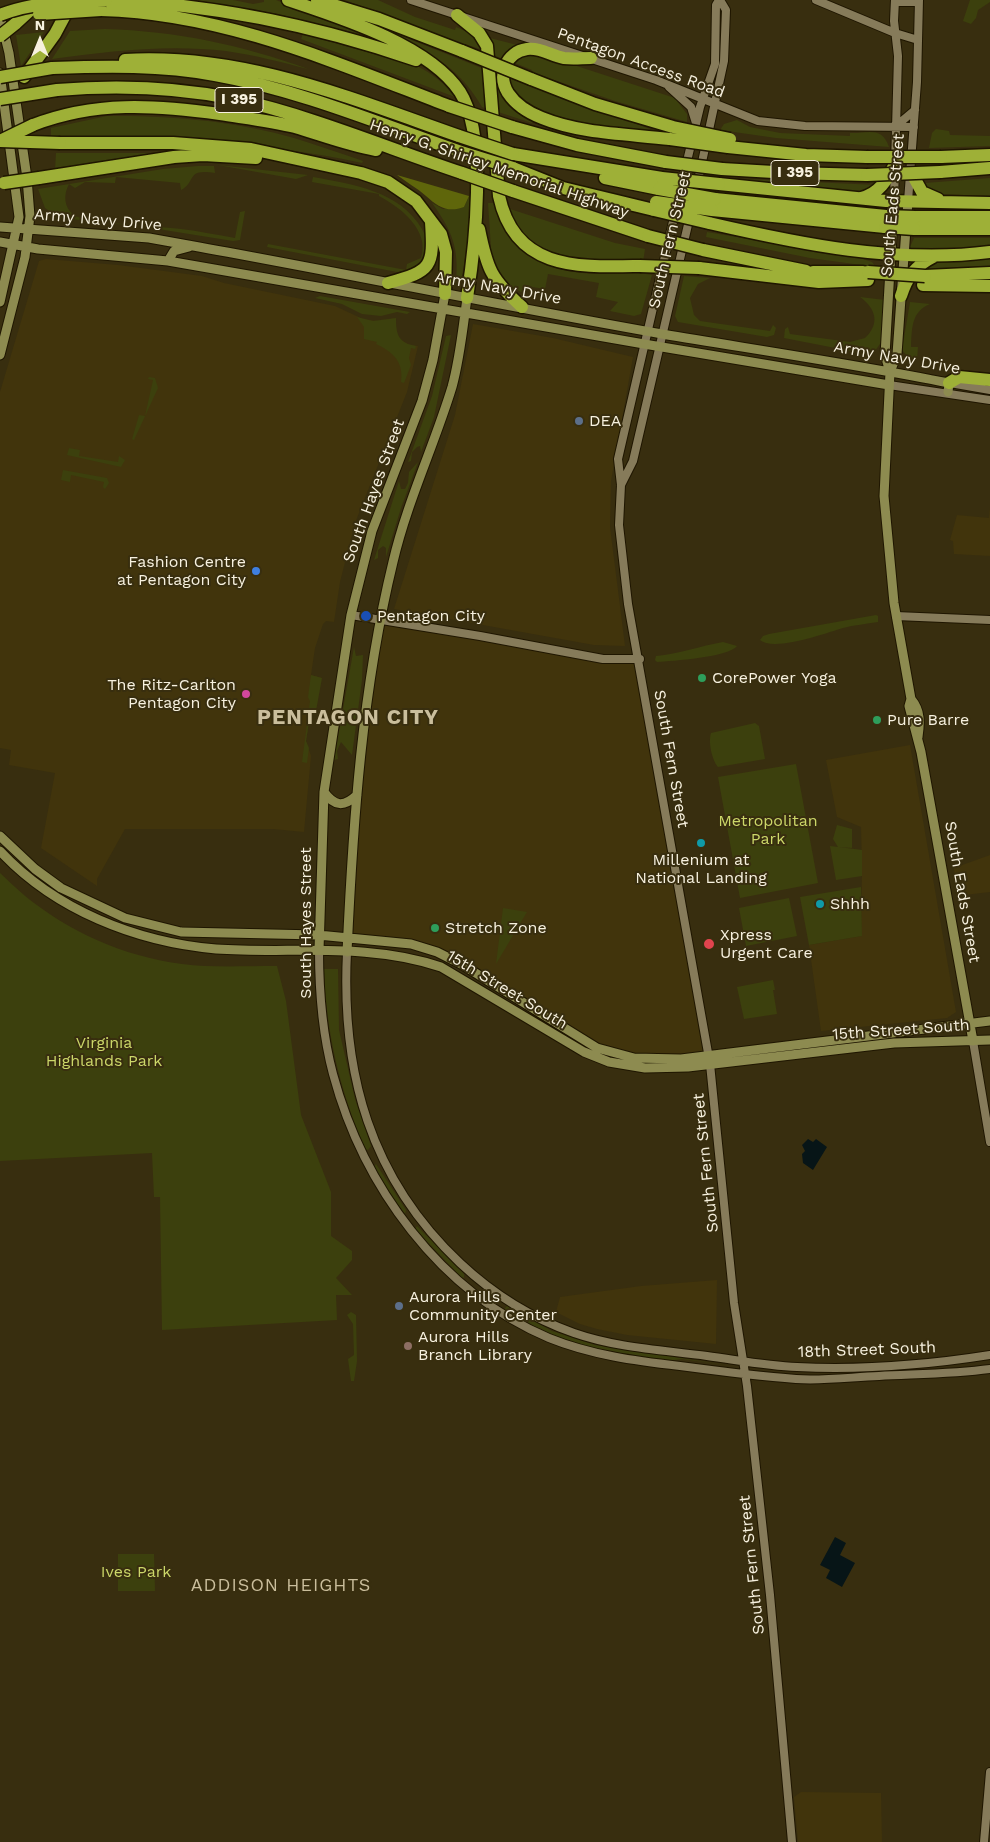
<!DOCTYPE html>
<html>
<head>
<meta charset="utf-8">
<style>
	body { margin:0 }
	#map { position:relative; width:990px; height:1842px; overflow:hidden; background:#382e0f; font-family:"Work Sans",sans-serif }
	canvas { display:block }
	.north { position:absolute; left:15px; top:15px; width:50px; height:50px; -webkit-text-stroke:4px #382e0f; paint-order:stroke; rotate:0deg; font-size:14px; font-weight:700; line-height:20px; text-align:center; color:#f7f1df }
	.north::after { content:''; display:block; margin:auto; width:18px; height:22px; background:#f7f1df; clip-path:polygon(50% 0,100% 100%,50% 72%,0 100%) }
</style>
</head>
<body>
<div id="map">
<canvas width="990" height="1842"></canvas>
<div class="north">N</div>
</div>
<script>
const context = document.querySelector('canvas').getContext('2d');
context.lineJoin = 'round';
function fill(path, color) {
  context.fillStyle = color;
  context.fill(path, 'evenodd');
}
function trace(path, color, width, dash) {
  context.strokeStyle = color;
  context.lineWidth = width;
  context.lineCap = dash ? 'butt' : 'round';
  context.setLineDash(dash || []);
  context.stroke(path);
}
function label(font, color, halo, rows, align = 'center') {
  context.font = font + ' "Work Sans",sans-serif';
  context.lineWidth = 4;
  context.setLineDash([]);
  context.textBaseline = 'middle';
  context.strokeStyle = halo;
  context.fillStyle = color;
  for (const [text, x, y, turn = 0] of rows) {
    context.save();
    context.translate(x, y);
    context.rotate((+turn || 0) * Math.PI / 180);
    context.textAlign = isNaN(turn) ? turn : align;
    if (halo) context.strokeText(text, 0, 0);
    context.fillText(text, 0, 0);
    context.restore();
  }
}
fill(new Path2D(`
	M46 259 118 265 202 276 224 283 335 306 365 320 378 321 396 318V332L400 339 409 345 418 346 407 392 355 523 340 582 334 622 326 621 323 624 315 648 311 675 322 678 312 697 316 711 309 722 306 741 311 756 304 832 273 829H125L97 879V886L41 848 55 773 9 765 11 750 0 748V392L39 261Z
	M473 324 553 338 633 357 611 481 610 527 625 646 594 645 394 609 455 415Z
	M990 507V556L954 554 953 541 950 540 957 515 989 518Z
	M381 619 564 653 640 659 708 1055 681 1059 608 1052 437 952 348 938 357 795Z
	M910 745 956 1012 947 1018 821 1031 809 945 861 936 862 866 861 827 837 817 826 760Z
	M990 855V892L956 896 954 868Z
	M717 1280 716 1344 627 1335 597 1329 580 1324 556 1312 560 1297 641 1286Z
	M801 1792 881 1793 882 1842H923H798L794 1797Z`), '#41340c');
fill(new Path2D(`
	M195 0H233L253 4 264 2V0H276L365 35 273 13Z
	M345 0H378L415 17 455 30 456 27C470 32 475 37 483 50L465 44 464 46Z
	M970 0H990V2L978 10 976 18 971 24 963 21Z
	M362 20 484 69 488 109 482 107C453 56 412 45 362 20Z
	M105 29C176 31 242 45 308 69 281 62 254 55 226 51 168 44 109 51 52 59L70 31Z
	M44 32 21 66 16 35Z
	M303 34 417 66C433 74 444 83 455 97L301 39Z
	M490 38 521 46 505 60 493 55Z
	M540 54 678 99 677 101 687 114V122L615 101 531 72 532 70 515 63 524 55Z
	M495 73 533 120 532 123 498 112Z
	M509 78 650 129 649 131C614 128 514 125 509 78Z
	M107 116C167 115 236 121 294 138 317 145 340 153 363 161L362 163C261 140 155 141 51 138V128Z
	M737 120 750 127 780 133 850 136V133C866 134 882 125 889 147L776 138 720 130 724 124Z
	M936 129 949 131 950 135 990 136V146L929 148 932 133Z
	M56 153H158V155L55 170Z
	M218 165 308 175 296 179Z
	M198 166H214L215 173C185 168 197 182 181 190L180 183 116 177 115 183 85 182 75 188 69 184C63 195 64 208 74 215 88 225 161 226 181 229 199 231 217 235 235 238L240 212 245 211 240 240 233 241 133 225 59 218 45 208 38 189 163 169Z
	M313 177C352 184 400 191 422 229 424 233 429 241 428 247 428 254 422 262 420 269L397 272 267 247 268 244 406 270 407 264 421 258C430 230 400 207 379 196V194L312 182Z
	M720 178 878 185 864 193Z
	M990 178V196L938 194 930 190 925 183Z
	M469 196 471 198 468 240 461 282H456C459 247 452 231 432 203L443 209 464 207Z
	M488 203H495C510 254 547 273 598 274 616 274 634 272 652 275L641 314 634 316 610 311 618 302 596 297 599 283 548 274 545 289 526 286 523 288 526 295 509 285 506 287 496 274 489 248H491Z
	M507 208 615 243 645 249 643 262C582 262 539 271 507 208Z
	M707 232 860 258 872 262 876 267 810 258 706 237Z
	M914 238H990V248L962 251 912 249 910 247Z
	M990 255V266L925 270 924 264Z
	M684 276 710 278 698 284 690 298 694 315 700 321 770 331 773 325 776 328 774 335 767 337 678 322 675 316Z
	M320 296 410 312 407 314 397 312 381 316 362 314 342 304 315 298Z
	M860 297 885 300 882 341 875 351 873 349 861 353 784 338 785 329 788 327 790 334 850 342 865 338C881 323 875 308 860 297Z
	M910 302 930 304C911 312 912 328 911 347H918L917 360 908 357 902 350Z
	M357 317 373 321 396 318C396 334 398 343 416 346L415 349 411 348 409 358 411 365 404 383 401 382C404 362 393 352 376 344L377 342 364 339V327Z
	M451 335 434 417 421 452 420 446 417 447 412 452 411 461 408 462 432 396 446 336Z
	M149 377 155 378 158 388 134 440 132 439 139 415 145 416 153 380 148 379Z
	M69 448 80 450 79 456 118 462 119 456 125 460 121 467 67 455Z
	M418 462 401 508 386 557V548L383 546 378 550V558L374 560 399 481 401 489H405L408 483 409 472Z
	M63 470 107 478 109 483 105 489 103 487 104 482 71 475 70 482 61 480Z
	M876 615 878 616V622C866 624 854 625 843 628 826 633 774 652 760 640L763 636 769 634Z
	M723 642 737 646C729 657 672 661 657 662L655 660 656 656C679 654 700 646 723 642Z
	M354 647 356 656 363 655 362 680 352 755 341 742 337 751 338 759 334 760Z
	M311 675 322 678 316 711 309 722 306 741 309 748 307 763 302 762 310 701 308 697Z
	M755 723 759 726 765 759 718 767C712 760 708 742 711 733Z
	M796 764 818 883 740 898 718 777Z
	M837 825 852 829V848L839 847 862 850V876L836 880 830 846 838 847 833 839Z
	M0 873C13 885 26 898 41 908 88 942 146 963 204 966 228 967 253 966 277 966L286 1001 301 1115 331 1192V1236L352 1251V1260L336 1278 352 1295H336L337 1320 162 1330 160 1197H154L152 1153 0 1161Z
	M861 887 862 936 809 945 800 897Z
	M789 898 797 936 746 946 739 908Z
	M503 908 527 912 496 964Z
	M324 969H338L339 1030 355 1099 371 1146 368 1150 365 1149C340 1090 326 1033 324 969Z
	M773 980 775 990H773L777 1014 744 1019 737 987Z
	M376 1164 406 1210 405 1214 391 1196 374 1167Z
	M417 1226 464 1274V1278L461 1277 415 1229Z
	M507 1306 552 1331 595 1345 726 1365 682 1359 667 1361 608 1353 551 1335 504 1310Z
	M351 1312 356 1315 357 1361 354 1381H351L348 1359 354 1355 353 1324 347 1315Z
	M118 1554H154L155 1591H118Z`), '#3c400d');
fill(new Path2D(`
	M397 175 469 196 464 207C448 213 438 207 426 196 417 188 406 182 397 175Z`), '#5f660b');
fill(new Path2D(`
	M808 1139 813 1142 816 1139 827 1147 813 1170 803 1163 802 1154 805 1151 802 1145Z
	M835 1537 846 1543 840 1555 855 1563 842 1587 826 1578 830 1570 820 1565Z`), '#071517');
const tertiary = new Path2D(`
	M411 0 656 80 758 121 805 126 914 127
	M816 0 895 33 918 40
	M895 2H919
	M669 87 691 107 696 123
	M896 126 915 110
	M682 182 700 107 715 64 716 5 719 0
	M697 185 724 61 726 10 720 0
	M894 201 898 56 894 21 895 0
	M908 201 917 82 919 0
	M675 213 618 459 621 485 619 525 628 604 710 1064 734 1303 747 1386 770 1595 792 1842
	M950 383 990 390
	M889 385 990 400
	M621 485 633 461 690 216
	M351 615 480 636 603 659H640
	M896 616 990 620
	M319 950C319 992 322 1033 333 1074 363 1186 440 1292 549 1338 591 1355 636 1361 680 1366 718 1371 757 1376 796 1379 823 1381 852 1377 879 1376 916 1374 953 1374 990 1369
	M347 952C341 1073 370 1178 460 1263 493 1294 531 1318 574 1333 617 1348 663 1350 707 1356 737 1360 767 1366 797 1367 861 1370 927 1365 990 1355
	M973 1041 990 1142
	M984 1842 990 1772`);
const secondary = new Path2D(`
	M0 16 9 53 27 178 30 216 25 257 0 355
	M908 201 897 354 890 372 884 496 894 603 911 699 909 706 921 752 973 1041
	M0 227 149 238 199 247C354 275 508 307 662 334 758 350 854 364 949 383L948 392
	M0 242 38 249 168 261 644 344 889 385
	M168 261 174 251 189 247
	M0 302 19 217 0 73
	M890 372 885 355 894 201
	M911 699C921 711 920 723 918 737
	M324 792C335 807 344 807 357 795
	M0 836 35 869 61 888 125 918 181 932 318 935 411 944 437 952 461 964 597 1048 634 1058 681 1059 990 1021
	M0 851C55 910 136 942 216 949 291 954 368 942 441 967L584 1052 609 1062 645 1068 688 1067 894 1043 990 1040
	M319 950 324 792 351 615 372 531 422 401 433 360 445 294
	M347 952C353 822 362 689 393 562 407 502 434 446 452 387 460 358 463 327 467 298`);
const motorway = new Path2D(`
	M106 0C211 4 317 26 416 60
	M288 0C339 17 429 45 460 92 488 136 475 247 467 298
	M317 0 379 19 462 51
	M101 10C224 13 336 63 449 106
	M457 15 479 33 487 46 499 196C515 271 579 267 640 266
	M15 24 39 2
	M591 58C582 58 573 59 564 58 552 56 540 47 527 49 506 52 497 75 508 93 516 105 529 113 542 118 581 134 628 134 670 139
	M125 60C243 53 350 98 459 136
	M52 68C107 66 161 65 215 75 300 90 380 124 461 152
	M24 77 55 34 71 4
	M531 79 595 104 673 127
	M57 90C117 85 176 87 235 99 312 116 387 148 462 173
	M33 125C95 101 155 105 220 114 245 118 271 121 295 127 322 135 348 145 376 150
	M512 127 577 145 666 162
	M60 143H173L251 149 361 173 388 182 416 201 441 234 446 252 445 294
	M728 147 806 155 867 157
	M513 154 662 178
	M941 157 990 155
	M513 168 563 188 654 210
	M722 169 791 173 867 175
	M911 172 922 192 938 199
	M940 172 990 168
	M39 178 174 157 203 155 256 158
	M605 178 659 189
	M719 184 886 201 990 203
	M513 191 648 236
	M861 198C879 194 887 180 895 164
	M715 199 886 216
	M712 210 885 227
	M915 217H990
	M709 223C800 244 897 264 990 252
	M479 229C487 269 491 279 522 307
	M914 229H990
	M703 250 806 271
	M699 268 819 282 868 280
	M813 272H863
	M925 276 990 273
	M388 283C432 271 434 267 431 222
	M923 285 990 286
	M901 296C907 277 915 266 933 257
	M949 383 959 377 990 380`);
trace(tertiary, '#1f1600', 10);
trace(secondary, '#1f1600', 11);
trace(motorway, '#1f1600', 15);
trace(tertiary, '#867b5a', 8);
trace(secondary, '#8d8b50', 9);
trace(motorway, '#9eb037', 12);
const motorwayBridge = new Path2D(`
	M39 14 101 10
	M0 15C33 2 71 1 106 0
	M0 36 15 24
	M462 51 531 79
	M0 77 52 68
	M0 99 57 90
	M449 106 512 127
	M673 127 730 139
	M459 136 513 154
	M670 139 728 147
	M2 140 33 125
	M0 141 60 143
	M461 152 513 168
	M867 157H941
	M666 162 722 169
	M462 173 513 191
	M867 175 940 172
	M662 178 719 184
	M4 183 39 178
	M659 189 715 199
	M656 202 712 210
	M654 210 709 223
	M886 216 915 217
	M885 227 914 229
	M648 236 703 250
	M640 266 699 268
	M868 272 925 276`);
trace(motorwayBridge, '#1f1600', 15, []);
trace(motorwayBridge, '#9eb037', 12);
for (const [x, y, r, color] of [
	[579,421,5,"#5c6f8a"],
	[256,571,5,"#3f7fe0"],
	[366,616,6,"#1a4fb4"],
	[702,678,5,"#2e9e5b"],
	[246,694,5,"#d1479c"],
	[877,720,5,"#2e9e5b"],
	[701,843,5,"#0f9aa8"],
	[820,904,5,"#0f9aa8"],
	[435,928,5,"#2e9e5b"],
	[709,944,6,"#e0444e"],
	[399,1306,5,"#5c6f8a"],
	[408,1346,5,"#8d6e63"]
]) {
  const dot = new Path2D();
  dot.arc(x, y, r, 0, 2 * Math.PI);
  context.fillStyle = color;
  context.fill(dot);
  trace(dot, '#382e0f', 2);
}
for (const [x, y, w] of [
	[239,100,48],
	[795,173,48]
]) {
  const box = new Path2D();
  box.roundRect(x - w / 2, y - 12.5, w, 25, 4);
  context.fillStyle = '#382e0f';
  context.fill(box);
  trace(box, '#f7f1df', 1);
}
label('bold 15px', '#f7f1df', null, [
	["I 395",239,100],
	["I 395",795,173]
]);
label('16px', '#f7f1df', '#382e0f', [
	["Pentagon Access Road",641,63,20],
	["Henry G. Shirley Memorial Highway",499,169,19],
	["South Eads Street",893,205,-85],
	["Army Navy Drive",98,220,5],
	["South Fern Street",670,240,-77],
	["Army Navy Drive",498,288,10],
	["Army Navy Drive",897,358,10],
	["South Hayes Street",374,491,-70],
	["South Fern Street",671,759,80],
	["South Eads Street",962,892,80],
	["South Hayes Street",306,923,-90],
	["15th Street South",507,990,31],
	["15th Street South",901,1030,-4],
	["South Fern Street",706,1163,-96],
	["18th Street South",867,1350,-2],
	["South Fern Street",752,1565,-96]
]);
label('16px', '#f7f1df', '#382e0f', [
	["DEA",589,421],
	["Fashion Centre",246,562,"right"],
	["at Pentagon City",246,580,"right"],
	["Pentagon City",377,616],
	["CorePower Yoga",712,678],
	["The Ritz-Carlton",236,685,"right"],
	["Pentagon City",236,703,"right"],
	["Pure Barre",887,720],
	["Millenium at",701,860,"center"],
	["National Landing",701,878,"center"],
	["Shhh",830,904],
	["Stretch Zone",445,928],
	["Xpress",720,935],
	["Urgent Care",720,953],
	["Aurora Hills",409,1297],
	["Community Center",409,1315],
	["Aurora Hills",418,1337],
	["Branch Library",418,1355]
], 'left');
label('16px', '#ccd769', '#382e0f', [
	["Metropolitan",768,821],
	["Park",768,839],
	["Virginia",104,1043],
	["Highlands Park",104,1061],
	["Ives Park",136,1572]
]);
context.letterSpacing = '1px';
label('18px', '#cabe9c', '#382e0f', [
	["ADDISON HEIGHTS",281,1586]
]);
context.letterSpacing = '0px';
context.letterSpacing = '1px';
label('bold 21px', '#cabe9c', '#382e0f', [
	["PENTAGON CITY",348,718]
]);
context.letterSpacing = '0px';
</script>
</body>
</html>
